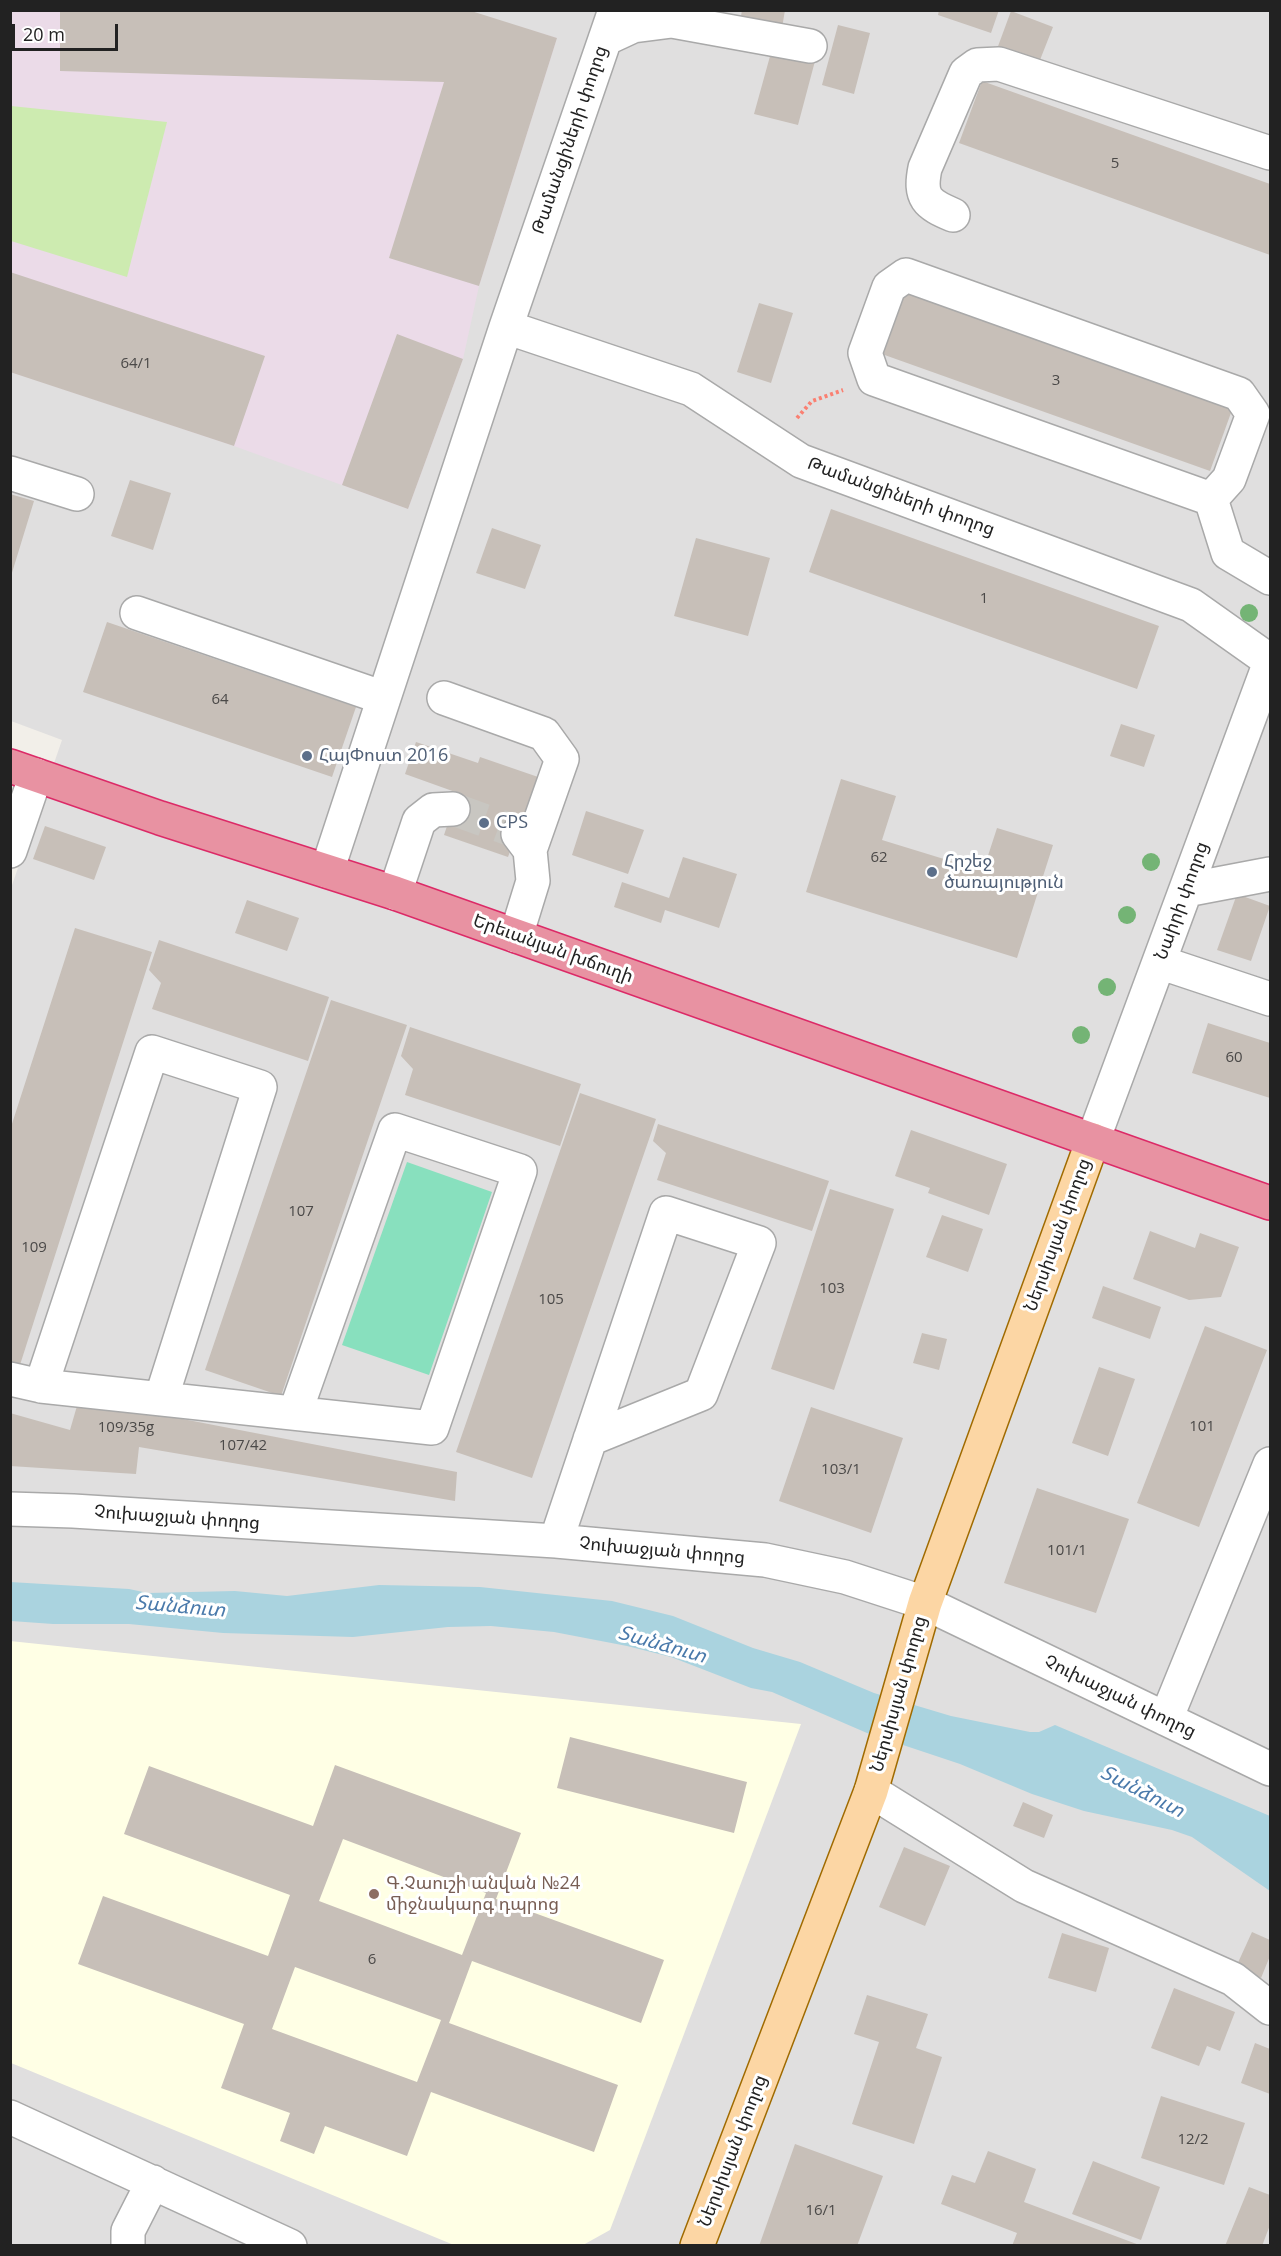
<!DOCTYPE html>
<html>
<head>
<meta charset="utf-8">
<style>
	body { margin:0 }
	#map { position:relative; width:1281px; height:2256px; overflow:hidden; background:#f2efe9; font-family:"Open Sans",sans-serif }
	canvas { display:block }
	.frame { position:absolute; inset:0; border:12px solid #222; pointer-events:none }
	.scale { position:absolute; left:12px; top:24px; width:106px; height:27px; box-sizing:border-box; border:3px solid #222; border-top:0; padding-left:8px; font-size:18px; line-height:21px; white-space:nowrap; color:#222; -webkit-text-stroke:4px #fff; paint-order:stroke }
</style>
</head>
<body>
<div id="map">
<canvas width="1281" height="2256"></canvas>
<div class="frame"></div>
<div class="scale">20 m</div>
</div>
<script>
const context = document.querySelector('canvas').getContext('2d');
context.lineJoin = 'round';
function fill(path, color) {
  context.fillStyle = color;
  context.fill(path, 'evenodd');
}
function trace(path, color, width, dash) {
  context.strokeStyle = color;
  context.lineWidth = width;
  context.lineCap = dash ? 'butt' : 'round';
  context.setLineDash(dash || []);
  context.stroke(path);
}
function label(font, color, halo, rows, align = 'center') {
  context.font = font + ' "Open Sans","Noto Sans Armenian",sans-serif';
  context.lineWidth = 6;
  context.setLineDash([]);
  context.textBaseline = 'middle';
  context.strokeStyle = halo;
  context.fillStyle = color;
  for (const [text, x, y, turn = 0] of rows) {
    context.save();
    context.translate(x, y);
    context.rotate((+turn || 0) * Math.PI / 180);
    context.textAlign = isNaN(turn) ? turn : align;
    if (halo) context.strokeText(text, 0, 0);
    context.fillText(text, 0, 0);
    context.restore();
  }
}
fill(new Path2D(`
	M11 11H1270V2245H11L10 891 62 740 11 721Z`), '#e0dfdf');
fill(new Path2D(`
	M11 11H468L557 38 479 286 463 359 408 509 234 446 11 372Z`), '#ebdbe8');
fill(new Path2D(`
	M10 1641 801 1724 610 2230 583 2245H454L11 2063Z`), '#ffffe5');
fill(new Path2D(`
	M11 106 167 122 127 277 11 241Z`), '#cdebb0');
fill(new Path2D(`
	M407 1162 492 1192 429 1375 342 1345Z`), '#88e0be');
fill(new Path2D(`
	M10 1582 129 1589 148 1593 235 1591 287 1596 379 1585 480 1587 612 1601 673 1616 753 1648 800 1662 874 1693 951 1716 1030 1732H1039L1055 1725 1270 1816V1891L1192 1837 1172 1830 1084 1811 1032 1794 960 1764 867 1733 772 1692 751 1688 671 1657 627 1646 554 1632 491 1626 448 1627 353 1637 223 1633 129 1624H53L11 1621Z`), '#aad3df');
fill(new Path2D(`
	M60 10H468L557 38 479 286 389 258 444 82 60 71Z
	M742 10H785L782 28 740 22Z
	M939 10H999L991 33 938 15Z
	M1011 11 1053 27 1038 65 997 49Z
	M838 25 870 33 854 94 822 85Z
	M772 49 815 61 798 125 754 114Z
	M982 81 1270 184V255L959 143Z
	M10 272 265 356 234 446 10 372Z
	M902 292 1232 410 1210 471 879 353Z
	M759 303 793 313 771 383 737 372Z
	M397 334 463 359 408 509 342 485Z
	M130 480 171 493 153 550 111 536Z
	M10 494 34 501 11 576H10Z
	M831 509 1159 626 1137 689 809 572Z
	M492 528 541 545 525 589 476 573Z
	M696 538 770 558 748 636 674 616Z
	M107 622 356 707 332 777 83 692Z
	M1121 724 1155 735 1144 767 1110 756Z
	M416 742 478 763 480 757 541 778 528 817 523 815 508 857 444 835 458 793 405 774Z
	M841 779 896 796 882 840 983 871 997 828 1053 845 1017 958 806 892Z
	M586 811 644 830 628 874 572 855Z
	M45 826 106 847 94 880 33 859Z
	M683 857 737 874 719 928 665 910 661 923 614 907 622 882 669 898Z
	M1237 894 1270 906 1251 961 1217 950Z
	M247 900 299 918 287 951 235 933Z
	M75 928 152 952 19 1368 10 1365V1130Z
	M159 940 329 997 308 1061 152 1009 161 983 149 970Z
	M331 1000 407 1025 281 1396 205 1370Z
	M1208 1023 1270 1043V1098L1192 1073Z
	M410 1027 581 1084 560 1146 405 1095 413 1069 401 1056Z
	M580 1093 656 1119 532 1478 456 1452Z
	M658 1124 829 1181 812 1231 657 1180 666 1153 653 1141Z
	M911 1130 1007 1164 989 1215 928 1193 930 1188 895 1176Z
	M830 1189 894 1209 834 1390 771 1369Z
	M942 1215 983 1229 968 1272 926 1257Z
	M1150 1231 1195 1248 1200 1233 1239 1247 1221 1297 1189 1300 1133 1279Z
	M1103 1286 1161 1307 1150 1339 1092 1318Z
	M1205 1326 1267 1350 1199 1527 1137 1503Z
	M922 1333 947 1339 939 1370 913 1363Z
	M1099 1367 1135 1379 1108 1456 1072 1443Z
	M79 1399 457 1472 455 1501 139 1447 136 1474 10 1466V1413L70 1430Z
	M811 1407 903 1438 871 1533 779 1501Z
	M1037 1488 1129 1519 1096 1613 1004 1583Z
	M570 1737 747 1782 734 1833 557 1788Z
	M335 1765 521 1833 496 1899 664 1960 641 2023 472 1961 449 2023 618 2085 594 2152 431 2092 407 2156 325 2126 314 2154 280 2141 290 2113 221 2088 244 2024 78 1964 103 1896 268 1956 290 1895 124 1834 149 1766 313 1826ZM343 1839 486 1893 462 1955 319 1901ZM295 1967 441 2020 417 2082 272 2029Z
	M1023 1802 1053 1815 1044 1838 1013 1826Z
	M904 1847 950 1866 925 1926 879 1907Z
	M1252 1932 1270 1940V1956L1261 1978 1236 1967Z
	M1062 1933 1109 1948 1096 1992 1048 1978Z
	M1174 1988 1235 2012 1220 2051 1207 2046 1199 2066 1151 2048Z
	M867 1995 928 2014 916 2048 942 2057 914 2144 852 2124 879 2042 854 2034Z
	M1255 2043 1270 2049V2094L1241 2083Z
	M1161 2096 1245 2123 1224 2185 1141 2158Z
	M795 2144 883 2176 857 2246H759Z
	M988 2151 1036 2169 1024 2202 1142 2246H1012L1017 2233 941 2204 952 2175 975 2183Z
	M1093 2161 1160 2187 1141 2240 1072 2214Z
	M1249 2187 1270 2195V2225L1262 2246H1225Z`), '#c7bfb8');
trace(new Path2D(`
	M453 809 517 832`), '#c8c6c1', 33, [33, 16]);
const minor = new Path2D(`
	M605 39 633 26 672 21 810 46
	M953 215C927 204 919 198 925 168L966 73 977 65 999 64 1270 153
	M906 275 1239 394 1253 414 1229 479 1211 499 874 379 865 353 889 287Z
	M506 327 691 389 801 461 1191 605 1270 661
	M10 473 77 494
	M1211 499 1228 553 1270 578
	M137 613 384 698
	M444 698 544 734 562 759 530 850
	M10 851 36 775
	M327 871 506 327 615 10
	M1186 890 1270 874
	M395 893 419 821 433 810 453 809
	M516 936 533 881 530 850 518 834
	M1159 962 1270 999
	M1093 1140 1270 662
	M10 1379 41 1386 432 1428 520 1171 395 1130 295 1413
	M41 1386 152 1052 260 1087 161 1399
	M10 1509 73 1511 556 1541 765 1560 845 1577 925 1603 1270 1769
	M556 1541 666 1213 759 1243 701 1394 590 1439
	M1166 1719 1270 1464
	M871 1791 1024 1886 1233 1979 1270 2008
	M10 2117 290 2246
	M128 2246V2231L153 2182`);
const major = new Path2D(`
	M697 2246 871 1791 925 1603 1093 1140`);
const highway = new Path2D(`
	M10 766 160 818 395 893 1270 1203`);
trace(minor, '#a9a9a9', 36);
trace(major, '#a06b00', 36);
trace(highway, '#dc2a67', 36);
trace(new Path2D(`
	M797 418 812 401 843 390`), '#fa8072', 4, [3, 3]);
trace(minor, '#fff', 33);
trace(major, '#fcd6a4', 33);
trace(highway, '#e892a2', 33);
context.fillStyle = '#74b475';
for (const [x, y] of [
	[1249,613],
	[1151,862],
	[1127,915],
	[1107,987],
	[1081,1035]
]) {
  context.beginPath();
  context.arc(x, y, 9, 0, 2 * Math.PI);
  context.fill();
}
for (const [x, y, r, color] of [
	[307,756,6,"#5c6f8a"],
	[484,823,6,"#5c6f8a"],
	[932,872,6,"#5c6f8a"],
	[374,1894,6,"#8d6e63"]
]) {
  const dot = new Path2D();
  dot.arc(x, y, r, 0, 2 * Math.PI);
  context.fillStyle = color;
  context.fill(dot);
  trace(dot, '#fff', 2);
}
label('15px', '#4b4948', null, [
	["5",1115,164],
	["64/1",136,364],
	["3",1056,381],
	["1",984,599],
	["64",220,700],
	["62",879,858],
	["60",1234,1058],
	["107",301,1212],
	["109",34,1248],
	["103",832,1289],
	["105",551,1300],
	["101",1202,1427],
	["109/35g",126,1428],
	["107/42",243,1446],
	["103/1",841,1470],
	["101/1",1067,1551],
	["6",372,1960],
	["12/2",1193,2140],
	["16/1",821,2211]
]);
label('18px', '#222', '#fff', [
	["Թամանցիների փողոց",570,140,-71],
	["Թամանցիների փողոց",901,497,20],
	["Նաիրի փողոց",1182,901,-70],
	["Երեւանյան խճուղի",553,949,20],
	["Ներսիսյան փողոց",1058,1235,-70],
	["Չուխաջյան փողոց",177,1518,4],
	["Չուխաջյան փողոց",662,1551,5],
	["Ներսիսյան փողոց",899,1694,-74],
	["Չուխաջյան փողոց",1120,1697,26],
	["Ներսիսյան փողոց",733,2151,-69]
]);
label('18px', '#4e5e75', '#fff', [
	["ՀայՓոստ 2016",319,756],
	["CPS",496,823],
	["Հրշեջ",944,862],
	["ծառայություն",944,883]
], 'left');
label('18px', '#785e54', '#fff', [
	["Գ.Չաուշի անվան №24",386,1884],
	["միջնակարգ դպրոց",386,1905]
], 'left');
label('italic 20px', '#4a7aab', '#fff', [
	["Տանձուտ",180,1607,5],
	["Տանձուտ",662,1645,16],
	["Տանձուտ",1142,1792,27]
]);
</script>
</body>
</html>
